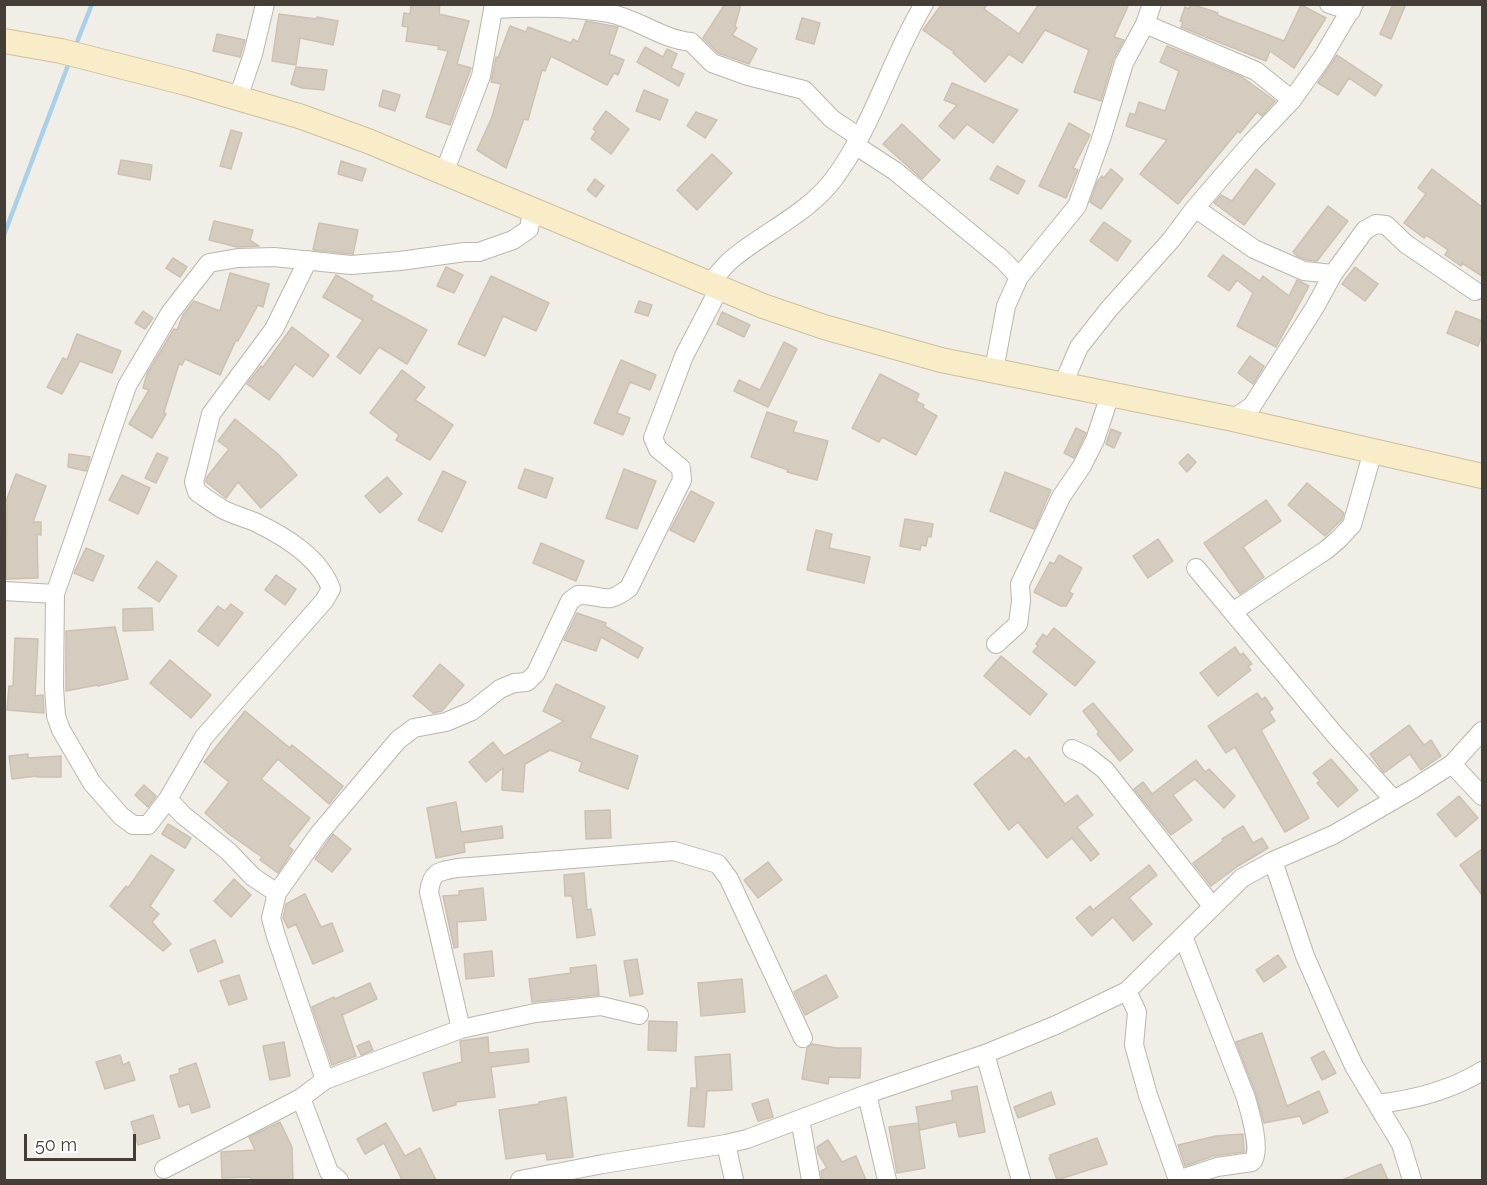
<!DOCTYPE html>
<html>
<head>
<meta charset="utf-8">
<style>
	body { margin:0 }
	#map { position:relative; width:1487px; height:1185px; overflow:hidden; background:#f1eee7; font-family:Raleway,sans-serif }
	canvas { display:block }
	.frame { position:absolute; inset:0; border:6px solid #443e36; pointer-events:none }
	.scale { position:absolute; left:24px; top:1134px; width:112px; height:27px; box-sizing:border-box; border:3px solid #443e36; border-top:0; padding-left:8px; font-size:18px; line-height:21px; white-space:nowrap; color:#443e36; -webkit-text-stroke:4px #fff; paint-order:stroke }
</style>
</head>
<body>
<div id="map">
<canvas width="1487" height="1185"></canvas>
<div class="frame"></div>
<div class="scale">50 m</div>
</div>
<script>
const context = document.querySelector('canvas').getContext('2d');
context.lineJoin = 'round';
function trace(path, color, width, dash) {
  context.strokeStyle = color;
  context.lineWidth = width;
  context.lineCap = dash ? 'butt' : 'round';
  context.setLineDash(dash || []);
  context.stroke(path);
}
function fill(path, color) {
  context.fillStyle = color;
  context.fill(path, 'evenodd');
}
trace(new Path2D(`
	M75 47 92 4
	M4 235 70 60`), '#a9d0e9', 4.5);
const building = new Path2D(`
	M411 4H440L439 14 469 21 457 64 471 68 450 125 426 117 448 51 438 49 439 46 406 41 408 27 402 26 404 13 410 14Z
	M725 4H741L735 26 737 28 732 35 757 49 749 64 718 53 703 38Z
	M942 4H987L984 9 1019 34 1039 4H1129L1114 37 1124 40 1113 60 1101 101 1074 92 1089 50 1045 30 1022 63 1009 54 985 82 953 53 954 52 923 30Z
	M1191 4 1218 13 1217 15 1284 41 1301 5 1326 18 1294 68 1270 51 1266 61 1181 27 1183 22 1180 21 1185 7 1189 9Z
	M1393 4H1406L1391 39 1380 34Z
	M279 14 316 19 317 17 338 21 333 45 300 38 296 65 272 61Z
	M802 18 820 23 814 44 796 39Z
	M586 21 618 27 609 54 624 60 618 75 614 73 607 85 551 56 545 71 542 70 528 120 524 119 506 168 477 150 492 117 501 84 491 82 496 57 498 58 510 26 526 32 528 27 571 43 573 39 578 42Z
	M217 34 245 40 240 57 213 51Z
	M1167 46 1242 77 1275 101 1262 116 1257 112 1240 133 1238 131 1178 204 1140 174 1167 140 1126 126 1130 113 1135 115 1139 102 1165 111 1179 71 1160 62Z
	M645 47 663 57 667 49 677 54 671 68 684 74 679 86 637 62Z
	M1337 55 1382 85 1375 96 1349 78 1338 95 1318 83Z
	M296 67 327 70 324 90 302 88 291 84Z
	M952 83 1018 110 993 143 967 124 954 139 939 126 957 105 944 100Z
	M383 90 400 95 395 111 379 106Z
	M644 90 668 100 660 120 636 111Z
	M606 111 629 129 611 154 591 139 596 131 593 129Z
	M696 112 717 120 705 138 687 126Z
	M1069 123 1090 135 1073 168 1078 170 1066 198 1039 186Z
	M902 124 940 160 922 179 883 144Z
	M231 130 242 133 231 169 220 166Z
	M712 154 732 173 697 210 677 190Z
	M121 160 152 165 150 180 118 174Z
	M341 161 366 169 362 181 338 174Z
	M997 166 1025 181 1018 194 990 179Z
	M1111 169 1123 179 1101 209 1090 202 1097 182 1102 176 1104 178Z
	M1256 169 1275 184 1244 225 1214 203 1221 195 1232 201Z
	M1432 169 1482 207V276L1462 263 1461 266 1445 255 1448 250 1426 235 1424 238 1404 223 1426 194 1418 188Z
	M595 179 604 186 596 197 587 190Z
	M1328 206 1348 221 1317 261 1307 260 1297 256 1293 252Z
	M214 221 253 230 250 240 259 246 237 247 209 240Z
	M1104 222 1131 241 1117 261 1090 241Z
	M319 223 358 230 353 254 313 250Z
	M1223 255 1260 281 1263 276 1289 296 1297 280 1309 286 1276 347 1237 326 1253 293 1237 280 1229 291 1208 276Z
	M173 258 187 267 180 277 166 268Z
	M446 267 463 275 454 293 437 286Z
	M1355 267 1378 284 1365 301 1342 284Z
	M230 273 269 284 263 307 258 305 238 341 236 340 220 375 185 359 182 365 179 364 164 412 166 414 152 438 129 424 149 390 143 388 147 374 174 329 177 330 183 315 194 301 220 311Z
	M336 275 373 296 371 300 427 330 407 364 379 347 360 374 337 357 363 320 323 297Z
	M491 276 549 303 536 331 503 316 485 356 458 344Z
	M639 301 652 305 648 316 635 312Z
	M143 311 153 318 145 329 135 323Z
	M1456 311 1482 321V335L1478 346 1447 333Z
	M722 312 750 325 744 337 717 324Z
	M292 327 329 355 313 377 295 364 269 400 247 384 261 366 263 367Z
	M77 334 121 351 112 373 80 361 62 394 47 387 63 358 67 360Z
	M784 342 797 349 768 407 734 391 739 380 760 390Z
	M1250 356 1264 366 1253 384 1238 373Z
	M621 360 656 375 650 390 630 382 617 413 630 418 623 435 594 423Z
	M402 370 425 387 415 400 453 425 430 460 396 440 399 435 370 413Z
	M880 374 919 394 916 401 924 405 923 408 937 416 916 455 882 437 879 442 852 428Z
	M767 412 797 422 793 432 828 441 817 480 787 472 788 470 751 457Z
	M235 419 278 454 297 475 261 508 238 482 226 498 206 482 207 477 229 449 218 441Z
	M1076 428 1086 433 1074 458 1064 453Z
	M1111 429 1121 433 1114 448 1106 444Z
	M157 453 168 458 156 483 145 478Z
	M69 454 90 457 86 471 68 467Z
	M1188 454 1196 462 1187 472 1179 463Z
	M525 469 553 478 546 498 518 488Z
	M624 469 656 481 637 529 606 518Z
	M443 471 466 482 442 532 418 520Z
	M1005 472 1051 490 1034 529 990 511Z
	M16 474 46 486 33 522H41V535L37 534 38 578 6 579 7 505 5 504Z
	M122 475 150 488 138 514 109 500Z
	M387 477 402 494 380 513 365 496Z
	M1307 483 1344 513 1342 519 1325 536 1288 505Z
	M691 491 714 503 694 542 670 530Z
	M1266 500 1281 521 1243 547 1264 577 1240 594 1204 543Z
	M905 519 933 524 931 537 928 536 926 546 921 545 920 550 900 546Z
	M816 530 832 534 829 548 870 557 864 583 807 570Z
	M1158 539 1173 561 1148 578 1133 556Z
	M541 543 584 561 576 581 533 563Z
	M86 548 104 556 93 581 74 573Z
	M1059 555 1082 568 1069 592 1073 594 1066 606H1061L1034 592 1050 562 1054 564Z
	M157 561 177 576 159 602 138 588Z
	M276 575 296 589 285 605 265 590Z
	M231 604 243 613 218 646 198 631 218 606 225 611Z
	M152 608 153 630 123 631V609Z
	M577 613 606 623 605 626 643 648 638 658 601 637 596 651 564 640Z
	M115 627 128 679 98 686 97 685 66 691V631Z
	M1054 628 1095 662 1075 686 1033 652 1038 646 1036 644 1043 634 1047 637Z
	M15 638 38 639 35 696 43 695 44 713 7 710 9 686H13Z
	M1235 647 1240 655 1243 653 1252 664 1248 666 1251 670 1218 696 1200 673Z
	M1001 656 1047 694 1030 715 984 676Z
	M170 660 211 695 191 718 150 683Z
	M440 664 464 685 442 711 433 713 413 696Z
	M556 684 605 707 590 738 638 756 628 789 579 771 582 762 550 750 525 764 523 792 502 790 503 768 486 782 469 762 493 742 504 756 564 721 543 711Z
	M1257 693 1262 700 1265 697 1273 709 1269 712 1275 721 1261 730 1309 818 1285 832 1235 747 1226 753 1208 726Z
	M1093 703 1133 750 1120 761 1097 734 1099 732 1083 711Z
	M245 711 290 748 292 745 343 786 329 804 278 759 261 779 310 818 288 846 293 850 278 873 260 860 262 857 229 834 205 813 229 782 204 762Z
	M1409 725 1424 745 1431 740 1441 756 1421 770 1410 754 1384 773 1370 754Z
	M1015 750 1026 760 1029 757 1065 804 1077 795 1093 815 1077 827 1099 854 1091 861 1072 838 1047 858 1018 822 1009 830 974 784Z
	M28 754V758L61 756V777H37V776L12 779 9 756Z
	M1331 759 1358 790 1338 807 1317 783 1320 781 1313 773Z
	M1196 760 1205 772 1209 769 1235 796 1224 808 1195 779 1173 795 1192 820 1171 835 1134 789 1143 782 1152 794Z
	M144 785 156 796 148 807 135 795Z
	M1459 796 1478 818 1456 837 1437 814Z
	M456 802 461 832 502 826 503 838 464 843 465 852 436 858 427 808Z
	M610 810 611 838 586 839 585 811Z
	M168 824 191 838 185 848 162 834Z
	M1243 826 1253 843 1262 838 1268 848 1238 866 1211 886 1193 863 1223 841 1222 839Z
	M333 834 351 849 332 872 315 859Z
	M1482 849V895L1460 865Z
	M151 855 174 870 150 906 159 914 152 922 171 944 163 951 110 906 126 886 128 888Z
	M768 862 782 880 758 898 744 880Z
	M1149 865 1157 875 1129 898 1152 924 1133 941 1113 917 1092 936 1076 918 1090 906 1093 910Z
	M584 873 587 910 591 909 595 935 577 938 572 896H565L564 875Z
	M234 879 251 895 231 917 214 901Z
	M483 888 486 920 457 922 458 947 454 948 443 896 459 895V891Z
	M305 894 321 927 332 923 343 951 313 964 296 924 288 928 283 918 286 904Z
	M215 940 223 962 198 972 190 950Z
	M492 951 494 976 466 979 464 954Z
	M1278 955 1286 967 1264 982 1256 970Z
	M637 959 643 994 630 996 624 961Z
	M596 965 599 995 532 1002 529 979 571 973 570 968Z
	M239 975 247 999 229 1005 220 981Z
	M826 975 838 997 805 1015 794 992Z
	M742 979 745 1012 701 1016 698 983Z
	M370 983 377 999 342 1015 356 1056 332 1065 312 1007 334 997 335 999Z
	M649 1021 677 1022 676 1051 648 1050Z
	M1262 1033 1287 1106 1319 1091 1328 1112 1303 1124 1300 1116 1264 1123 1256 1094 1236 1042Z
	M488 1037 489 1053 528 1049 529 1062 491 1067 495 1097 456 1102V1105L433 1111 423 1073 462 1062 460 1041Z
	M369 1041 373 1050 361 1055 357 1046Z
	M284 1042 290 1076 270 1080 263 1046Z
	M812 1044 837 1048H861L860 1078 829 1077 828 1084 802 1079 807 1048Z
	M1324 1051 1336 1073 1322 1080 1311 1058Z
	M730 1054 732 1090 707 1091 704 1127 688 1126 691 1088H697L695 1057Z
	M120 1055 123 1065 129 1062 135 1080 105 1089 96 1062Z
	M196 1063 210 1107 192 1113 189 1104 179 1107 170 1076 180 1073 179 1069Z
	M977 1086 985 1132 959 1137 956 1122 920 1130 916 1107 953 1100 951 1091Z
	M1051 1092 1055 1104 1018 1118 1014 1107Z
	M566 1097 573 1157 547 1160 546 1153 506 1159 499 1110 539 1104V1102Z
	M768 1099 773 1117 758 1121 752 1104Z
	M153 1115 160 1138 138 1145 131 1122Z
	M280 1122 292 1147 293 1180H251V1177L222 1178 221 1152 255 1150 249 1137Z
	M386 1123 405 1156 420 1148 436 1180H402L384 1143 365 1154 357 1139Z
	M918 1123 925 1168 897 1173 889 1127Z
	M1243 1134 1244 1152 1213 1156 1185 1166 1178 1145 1216 1136Z
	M1097 1138 1107 1164 1057 1180 1049 1158 1051 1157 1050 1155Z
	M828 1140 842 1162 856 1156 866 1180H822L821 1171 827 1168 818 1153 817 1147Z
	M1381 1164 1388 1180H1342Z`);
fill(building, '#d5ccc0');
trace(building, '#ccc1b1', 1.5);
const street = new Path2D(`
	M1329 4 1351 11
	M494 9C530 7 574 7 609 13 638 19 661 39 691 42L712 63 748 76 804 90 832 119 859 137
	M1145 24 1256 71 1292 100
	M238 98 253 54 265 4
	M855 145 895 171 1003 260 1019 277 1006 306 994 370
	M444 173 481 76 494 4
	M1195 208 1254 249 1304 271 1333 274
	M1019 277 1077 206 1102 136 1124 63 1145 24 1152 4
	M710 283C717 275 724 266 732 259 764 232 806 215 833 180 873 127 890 60 924 4
	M1063 384 1079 347 1109 309 1171 240 1195 208 1252 142 1292 100 1322 58 1354 4
	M1233 419 1252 406 1315 307 1333 274 1365 230 1376 224 1386 225 1406 244 1475 291
	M1196 568 1335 735 1393 799
	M4 591 55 594
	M1234 611 1326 550 1339 539 1352 525 1373 451
	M996 644 1018 624 1021 601 1020 584 1061 497 1082 466 1095 440 1110 395
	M1072 749 1087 756 1105 770 1213 907
	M1452 764 1482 796
	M168 799 148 825H133L121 816 92 783 61 730 56 716 54 687 55 594 127 386 170 313 209 263 238 258 274 257 351 265 400 261 465 252H479L513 240 529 229 532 211
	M1273 861 1305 956 1336 1027 1354 1066 1401 1144 1412 1180
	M277 893 253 877 228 851 183 815 168 799 204 737 324 601 331 589C320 557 284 536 255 522 245 518 234 515 224 510 215 505 206 498 197 492L194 482 211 414 274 329 308 260
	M1127 991 1137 1012 1134 1045 1148 1095 1178 1180
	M461 1029 429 892C432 871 438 872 457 868L674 851 718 864 729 879 803 1038
	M985 1054 1021 1180
	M325 1080 276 936 271 918 277 893 318 835 398 740 414 728 446 722 472 711 500 689 514 683 527 682 536 673 570 601 578 595C604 594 604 607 629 588L682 480 681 468 658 449 653 438 684 356 720 287
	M867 1094 887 1180
	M301 1098 329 1172 339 1180
	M1377 1104C1412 1100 1451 1090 1482 1071
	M800 1119 811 1180
	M726 1144 734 1180
	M164 1169 301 1098 325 1080 461 1029 535 1013 601 1006 639 1015
	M520 1180 603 1164 726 1144 747 1139 867 1094 985 1054 1056 1025 1127 991 1242 878 1273 861 1333 835 1413 789 1452 764 1482 731
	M1178 1180 1217 1167 1252 1162C1262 1152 1250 1112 1246 1098L1183 936`);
const secondary = new Path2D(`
	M4 41 61 51 186 83 299 116 368 141 763 306 824 327 941 360 1233 419 1482 476`);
trace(street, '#bcb5aa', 20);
trace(secondary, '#cdbf9a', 26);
trace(street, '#fff', 18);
trace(secondary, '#f9ecc9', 24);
</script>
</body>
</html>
